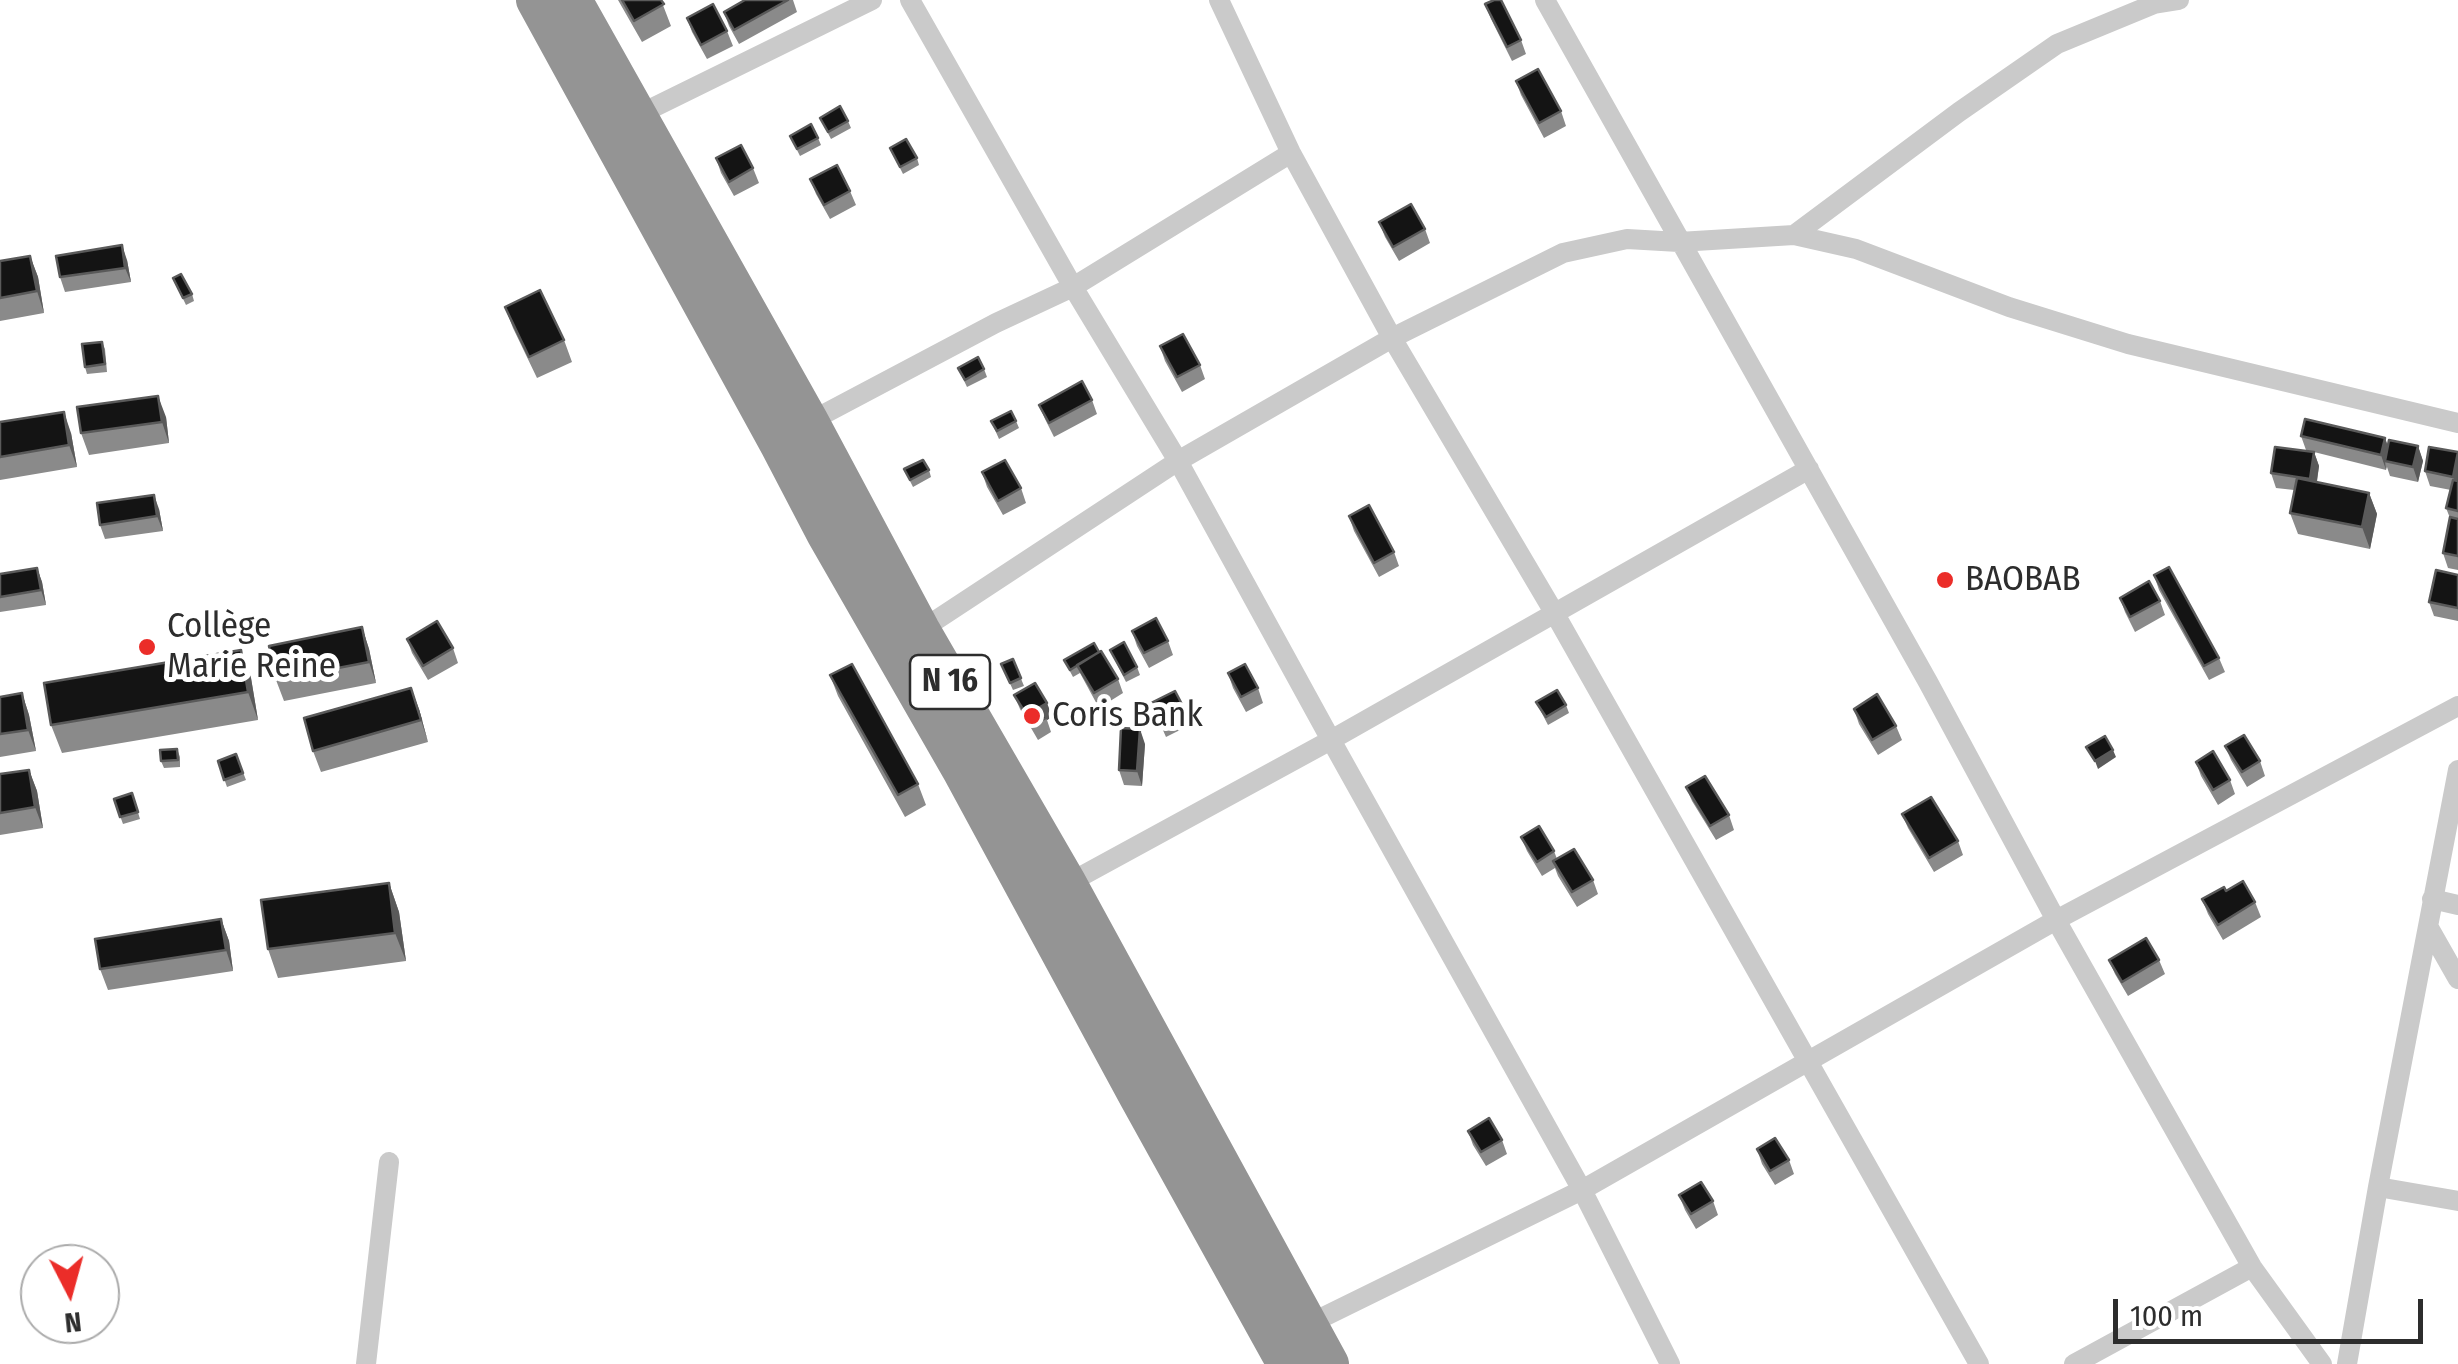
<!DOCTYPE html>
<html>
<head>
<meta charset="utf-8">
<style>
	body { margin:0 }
	#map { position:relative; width:2458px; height:1364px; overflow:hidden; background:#fff; font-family:"Fira Sans Condensed",sans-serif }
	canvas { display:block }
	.north { position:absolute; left:20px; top:1244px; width:100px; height:100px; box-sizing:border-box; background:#fff; border:2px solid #ababab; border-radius:50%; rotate:174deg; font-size:28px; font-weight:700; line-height:40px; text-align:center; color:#2d2d2d }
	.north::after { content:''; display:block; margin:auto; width:35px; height:45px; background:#eb2d29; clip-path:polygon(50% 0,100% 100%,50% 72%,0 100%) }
	.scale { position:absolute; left:2113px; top:1299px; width:310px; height:45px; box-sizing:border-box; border:5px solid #2d2d2d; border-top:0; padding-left:12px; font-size:30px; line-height:35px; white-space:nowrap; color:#2d2d2d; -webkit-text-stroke:8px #fff; paint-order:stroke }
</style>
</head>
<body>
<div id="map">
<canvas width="2458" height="1364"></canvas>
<div class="north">N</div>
<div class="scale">100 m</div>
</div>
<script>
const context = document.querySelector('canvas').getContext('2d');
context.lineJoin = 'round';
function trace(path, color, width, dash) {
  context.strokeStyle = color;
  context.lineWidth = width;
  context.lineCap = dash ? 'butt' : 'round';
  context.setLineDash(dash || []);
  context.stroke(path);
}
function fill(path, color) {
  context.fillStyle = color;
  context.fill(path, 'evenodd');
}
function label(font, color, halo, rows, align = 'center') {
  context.font = font + ' "Fira Sans Condensed",sans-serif';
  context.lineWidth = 10;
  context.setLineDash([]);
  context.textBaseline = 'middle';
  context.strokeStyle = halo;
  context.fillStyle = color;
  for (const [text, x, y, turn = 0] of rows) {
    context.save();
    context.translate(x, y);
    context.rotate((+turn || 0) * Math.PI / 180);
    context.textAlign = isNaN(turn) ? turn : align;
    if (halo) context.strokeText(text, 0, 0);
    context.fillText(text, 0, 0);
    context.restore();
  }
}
trace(new Path2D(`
	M910 0 1073 287 1178 461 1331 740 1582 1190 1670 1364
	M1219 0 1291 153 1392 338 1555 614 1979 1364
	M1545 0 1928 682 2056 920 2252 1267 2322 1364
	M630 119 872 0
	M1794 235 1959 112 2057 44 2154 4 2179 0
	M809 422 996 323 1073 287 1291 153
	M918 632 1178 461 1392 338 1563 253 1627 239 1679 242 1794 235 1856 249 2009 307 2128 344 2458 423
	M1067 884 1331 740 1809 469
	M2432 899 2458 905
	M2429 928 2458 979
	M2378 1187 2458 1201
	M1303 1327 1582 1190 2056 920 2458 706
	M366 1364 389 1162
	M2074 1364 2252 1267
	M2347 1364 2378 1187 2458 770`), '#cacaca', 20);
trace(new Path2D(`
	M536 0 780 445 826 533 962 770 1138 1095 1287 1364
	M572 0 809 422 920 630 1067 884 1329 1364`), '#949494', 40);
fill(new Path2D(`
	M618 0H661L671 26 642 42Z
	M745 0H793L797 12 739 44 729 26 724 12Z
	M1485 4 1521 40 1526 54 1512 61 1491 19Z
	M687 18 727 31 733 46 707 59 692 32Z
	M1516 81 1561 111 1566 126 1544 138 1521 95Z
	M820 118 848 121 851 128 831 139Z
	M790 136 818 138 821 145 800 156Z
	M890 148 917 158 919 165 903 174Z
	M716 158 753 168 759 183 734 196 721 173Z
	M810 179 850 191 856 205 830 219 816 194Z
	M1379 222 1425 229 1430 243 1399 261 1385 237Z
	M30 256 38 277 44 313 0 321V261Z
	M127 260 131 282 65 292 60 277Z
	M173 278 192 294 194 301 186 305Z
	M505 307 564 340 572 362 537 378 513 328Z
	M102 342 105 349 107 372 87 374 85 367Z
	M1160 346 1200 365 1205 379 1182 392 1165 361Z
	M958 368 984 369 987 377 967 387Z
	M1092 400 1097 414 1054 437 1045 419 1039 405Z
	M166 417 169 443 89 455 81 433Z
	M991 421H1016L1019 428 999 439Z
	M0 422 71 433 77 467 0 480Z
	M2301 436 2385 438 2388 446H2418L2423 461 2418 482 2390 476 2387 467 2386 470 2314 452 2319 466 2317 482 2369 493 2377 514 2370 549 2298 534 2290 513 2294 490 2276 488 2271 473 2306 450Z
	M2458 453V570L2448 568 2443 553 2450 518 2446 508 2451 490 2430 486 2425 471Z
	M904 469 929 470 931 477 913 487Z
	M982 472 1021 488 1026 503 1003 515 987 487Z
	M159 509 163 531 105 539 100 525Z
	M1349 516 1394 552 1399 566 1379 577 1354 531Z
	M37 568 42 582 46 605 0 612V574Z
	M2154 575 2219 658 2225 672 2209 680 2159 590Z
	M2458 575V621L2434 616 2429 602Z
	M2120 598 2160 601 2165 615 2135 632 2125 612Z
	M362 627 369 649 376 683 284 701 276 680Z
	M1132 631 1168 641 1173 655 1149 668 1137 646Z
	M407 639 453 648 458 663 428 680 412 653Z
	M241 650 251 678 258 720 62 753 51 725Z
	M1110 650 1137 667 1140 675 1126 682Z
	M1099 652 1118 679 1123 693 1099 708 1080 673 1073 677 1064 660Z
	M1013 659 1024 686 1013 690 1001 664Z
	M1228 673 1258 688 1263 703 1246 712 1233 688Z
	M830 675 918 784 926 805 905 817 838 696Z
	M22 693 29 715 36 751 0 757V697Z
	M1014 695 1047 703 1052 717 1047 720 1051 732 1038 740 1020 709Z
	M1536 702 1566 705 1569 713 1548 725Z
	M1151 703 1185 710 1190 725 1166 737Z
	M419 709 428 742 321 772 313 751Z
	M1854 709 1896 726 1902 740 1878 755 1859 724Z
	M1145 744 1142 786 1124 785 1119 770Z
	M2225 746 2260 761 2265 776 2247 787 2231 760Z
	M177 749 180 757V767L164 768 161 761Z
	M236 754 246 780 227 787 218 761Z
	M2196 762 2230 780 2235 794 2218 805 2201 776Z
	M29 770 37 791 43 828 0 835V774Z
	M1686 787 1729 815 1734 830 1716 840 1692 801Z
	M132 793 140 819 123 824 114 799Z
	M1902 814 1958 841 1963 855 1934 872 1908 828Z
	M1521 837 1554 851 1557 859 1593 880 1598 894 1577 907 1558 876 1555 868 1542 876 1527 851Z
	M389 883 399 912 406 961 278 978 268 949Z
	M2226 891 2255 902 2261 917 2223 940 2208 914 2202 899Z
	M221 919 229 941 233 971 108 990 100 969Z
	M2109 960H2159L2165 974 2128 996 2115 974Z
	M1468 1131 1502 1140 1507 1154 1486 1166 1473 1145Z
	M1757 1149 1789 1160 1794 1174 1775 1185 1762 1164Z
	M1679 1195 1713 1201 1718 1215 1696 1229 1685 1210Z`), '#8a8a8a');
fill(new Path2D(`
	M122 245 127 260 131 282 125 268Z
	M30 256 38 277 44 313 37 291Z
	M158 396 166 417 169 443 162 422Z
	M64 412 71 433 77 467 69 445Z
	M2385 438 2390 453 2385 461 2386 470 2381 455Z
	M2418 446 2423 461 2418 482 2413 467Z
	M2314 452 2319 466 2315 493 2310 479Z
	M2458 453V490L2453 477Z
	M2369 493 2377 514 2370 549 2362 527Z
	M154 495 159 509 163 531 157 516Z
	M37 568 42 582 46 605 41 590Z
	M362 627 369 649 376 683 369 662Z
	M241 650 251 678 258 720 248 692Z
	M411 688 419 709 428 742 421 720Z
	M22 693 29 715 36 751 28 730Z
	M1047 703 1052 717 1047 720 1040 707Z
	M1140 729 1145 744 1142 786 1137 771Z
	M2113 750 2116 757 2098 769 2095 761Z
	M29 770 37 791 43 828 35 807Z
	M389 883 399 912 406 961 395 933Z
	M221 919 229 941 233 971 226 950Z`), '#5a5a5a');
const building = new Path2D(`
	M622 0H661L664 4 634 21Z
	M745 0H788L734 30 724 12Z
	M1494 0H1501L1521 40 1507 47 1485 4Z
	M713 4 727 31 701 45 687 18Z
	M1538 69 1561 111 1539 123 1516 81Z
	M840 106 848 121 828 132 820 118Z
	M811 124 818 138 797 149 790 136Z
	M906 139 917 158 900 167 890 148Z
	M741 145 753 168 729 182 716 158Z
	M837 165 850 191 824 205 810 179Z
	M1411 204 1425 229 1393 247 1379 222Z
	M122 245 125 268 60 277 56 256Z
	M30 256 37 291 0 298V261Z
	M181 274 192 294 183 298 173 278Z
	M540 290 564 340 529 357 505 307Z
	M1183 334 1200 365 1177 377 1160 346Z
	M102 342 105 364 85 367 82 344Z
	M978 357 984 369 965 380 958 368Z
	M1082 381 1092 400 1049 423 1039 405Z
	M158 396 162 422 81 433 77 407Z
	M1011 411 1016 421 997 431 991 421Z
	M64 412 69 445 0 457V422Z
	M2305 419 2385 438 2381 455 2301 436Z
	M2389 440 2418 446 2413 467 2385 461Z
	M2275 447 2314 452 2310 479 2271 473Z
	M2429 447 2458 452 2453 477 2425 471Z
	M923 460 929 470 910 480 904 469Z
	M1005 460 1021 488 998 501 982 472Z
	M2297 478 2369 493 2362 527 2290 513Z
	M2453 480 2458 481V511L2446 508Z
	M154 495 157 516 100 525 97 503Z
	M1369 505 1394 552 1374 563 1349 516Z
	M2450 517 2458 519V556L2443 553Z
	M2169 567 2219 658 2204 666 2154 575Z
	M37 568 41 590 0 597V574Z
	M2436 570 2458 575V608L2429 602Z
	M2149 581 2160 601 2130 617 2120 598Z
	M1156 618 1168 641 1144 653 1132 631Z
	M437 621 453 648 423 666 407 639Z
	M362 627 369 662 276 680 269 646Z
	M1124 642 1137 667 1124 675 1110 650Z
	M1094 643 1099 652 1070 670 1064 660Z
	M241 650 248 692 51 725 44 683Z
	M1101 651 1118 679 1094 693 1077 665Z
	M1013 659 1021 678 1010 683 1001 664Z
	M852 664 918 784 898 795 830 675Z
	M1245 664 1258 688 1241 697 1228 673Z
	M1035 683 1047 703 1040 707 1046 718 1033 725 1014 695Z
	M411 688 421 720 313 751 304 718Z
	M1557 690 1566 705 1546 717 1536 702Z
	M1175 691 1185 710 1161 723 1151 703Z
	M22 693 28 730 0 734V697Z
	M1877 694 1896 726 1872 740 1854 709Z
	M1121 728 1140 729 1137 771 1119 770Z
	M2244 735 2260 761 2242 772 2225 746Z
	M2105 736 2113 750 2095 761 2086 747Z
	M177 749 178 760 161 761 160 750Z
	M2213 751 2230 780 2213 790 2196 762Z
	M236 754 243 773 224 780 218 761Z
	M29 770 35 807 0 813V774Z
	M1705 776 1729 815 1710 826 1686 787Z
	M132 793 138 812 120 817 114 799Z
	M1931 797 1958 841 1929 858 1902 814Z
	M1539 826 1554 851 1537 862 1521 837Z
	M1574 849 1593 880 1572 892 1553 861Z
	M2243 881 2255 902 2218 925 2202 899 2224 887 2226 891Z
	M389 883 395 933 268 949 261 900Z
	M221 919 226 950 100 969 95 939Z
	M2146 938 2159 960 2122 982 2109 960Z
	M1489 1118 1502 1140 1481 1152 1468 1131Z
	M1775 1138 1789 1160 1770 1171 1757 1149Z
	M1701 1182 1713 1201 1691 1214 1679 1195Z`);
fill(building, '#141414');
trace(building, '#5a5a5a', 2.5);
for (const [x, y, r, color] of [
	[1945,580,10,"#eb2d29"],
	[147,647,10,"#eb2d29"],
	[1032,716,10,"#eb2d29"]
]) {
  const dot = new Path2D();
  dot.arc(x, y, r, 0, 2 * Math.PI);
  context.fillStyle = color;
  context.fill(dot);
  trace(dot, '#fff', 4);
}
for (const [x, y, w] of [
	[950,682,80]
]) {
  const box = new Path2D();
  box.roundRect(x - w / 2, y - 27, w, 54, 8);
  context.fillStyle = '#fff';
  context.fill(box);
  trace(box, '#2d2d2d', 2.5);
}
label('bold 32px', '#2d2d2d', null, [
	["N 16",950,682]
]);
label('35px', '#2d2d2d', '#fff', [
	["BAOBAB",1965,580],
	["Collège",167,627],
	["Marie Reine",167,667],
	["Coris Bank",1052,716]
], 'left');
</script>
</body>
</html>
